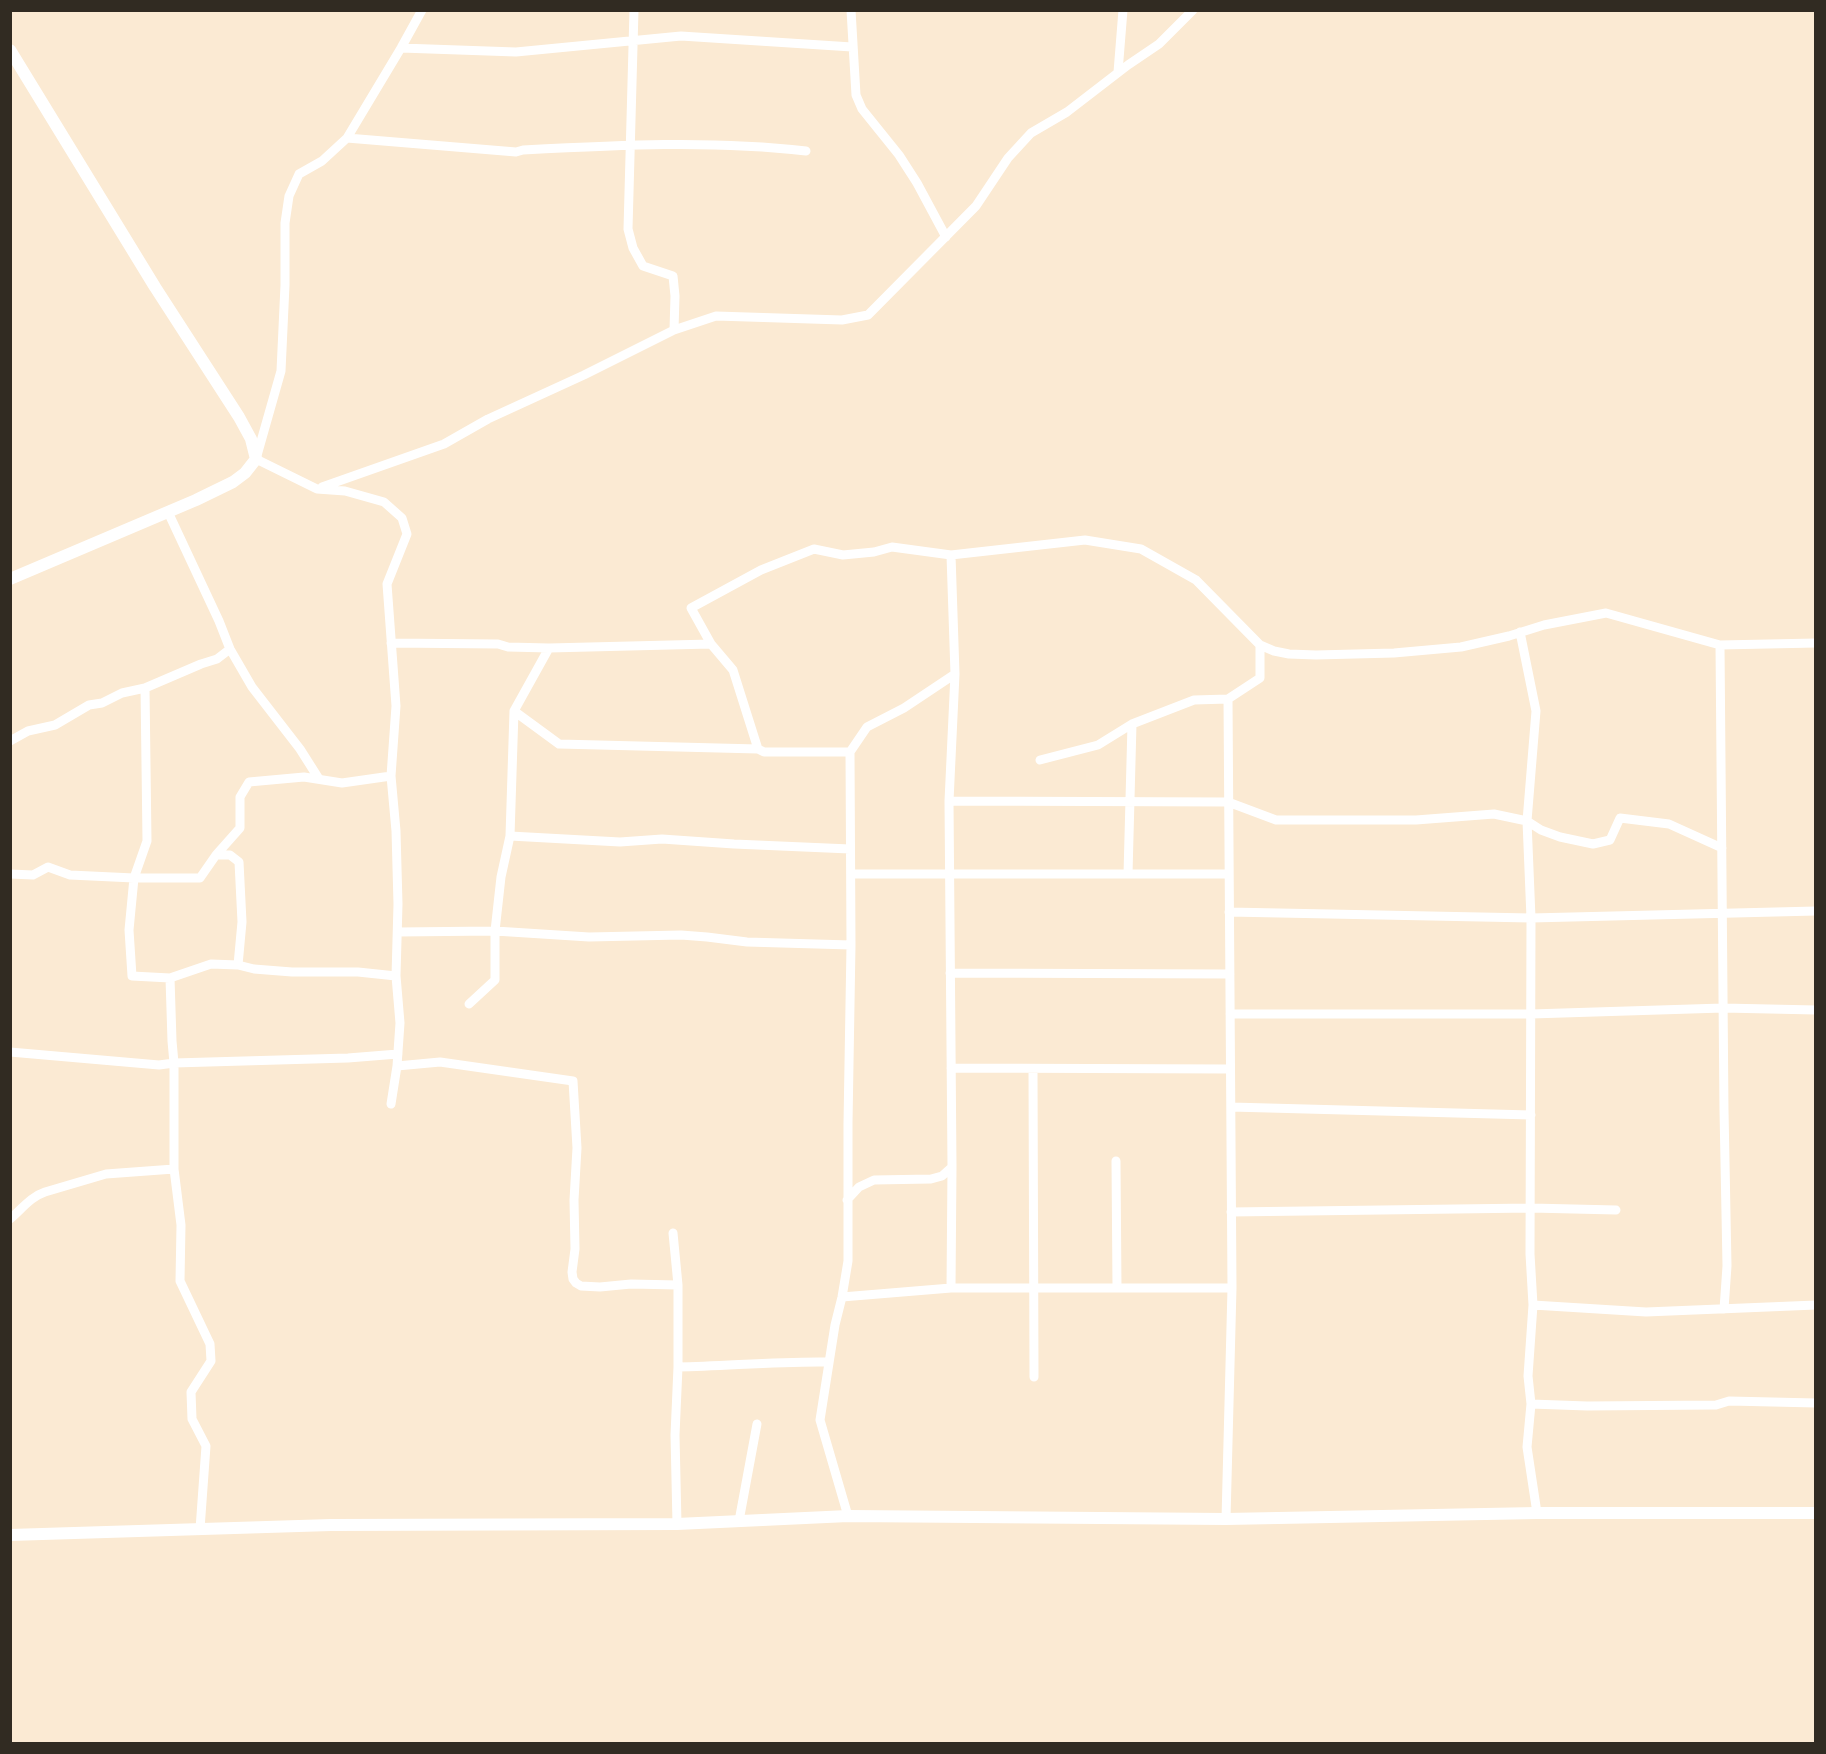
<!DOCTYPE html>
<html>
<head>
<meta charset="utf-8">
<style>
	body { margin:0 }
	#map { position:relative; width:1826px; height:1754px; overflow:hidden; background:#fbead3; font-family:"Work Sans",sans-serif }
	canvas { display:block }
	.frame { position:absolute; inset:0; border:12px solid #312b22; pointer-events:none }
</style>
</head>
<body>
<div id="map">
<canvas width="1826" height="1754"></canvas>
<div class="frame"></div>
</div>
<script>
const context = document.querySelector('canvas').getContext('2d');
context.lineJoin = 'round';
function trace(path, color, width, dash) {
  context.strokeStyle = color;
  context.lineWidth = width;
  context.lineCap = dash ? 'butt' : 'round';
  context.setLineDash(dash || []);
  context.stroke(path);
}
trace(new Path2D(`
	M634 10 628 229 633 248 643 266 673 276 675 296 674 330
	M851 10 856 95 862 109 899 155 917 183 946 237
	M401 48 516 52 681 36 852 47
	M1118 72 1123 10
	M347 138 516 152 523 150C617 145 712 140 806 151
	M322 487 444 444 488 419 584 375 674 330 716 316 842 320 868 315 976 206 1008 158 1031 133 1067 112 1128 65 1159 44 1193 10
	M168 512 219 621 230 649 252 687 300 749 319 779
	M1520 632 1536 711 1527 821 1531 918 1530 1254 1533 1305 1528 1376 1531 1404 1527 1447 1537 1513
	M391 643 498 644 508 647 549 648 711 644 691 608 761 570 814 549 843 555 874 552 892 547 951 555 1085 540 1141 549 1196 580 1260 645 1274 651 1289 654 1316 655 1394 653 1461 647 1509 636 1544 625 1606 613 1720 645 1816 643
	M711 644 733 670 758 749
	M1720 645 1724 1110 1727 1266 1724 1309
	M145 688 147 841 134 878H200L216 855
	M514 711 559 744 758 749 764 752H850
	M10 741 28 731 55 725 89 705 102 703 122 693 145 688 201 664 217 659 230 649
	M1040 760 1098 745 1132 724 1194 700 1228 699 1260 678V645
	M949 801 1228 802 1276 820H1416L1494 814 1527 821 1541 830 1560 837 1593 844 1610 840 1620 818 1669 824 1722 848
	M510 836 620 842 662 839 734 844 850 849
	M10 874 33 875 48 867 70 875 134 878 129 930 132 976 170 978 172 1041 174 1063V1169L181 1225 180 1281 210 1344 211 1361 191 1392 192 1419 206 1446 200 1529
	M851 874H1229
	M1128 874 1132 724
	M1229 912 1531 918 1816 911
	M398 932 495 931 589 937 681 935 707 937 747 942 851 945
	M238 965 242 922 239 862 230 855H216L240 828V797L249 782 304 777 342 783 391 776
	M950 973 1230 974
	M170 978 211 964 238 965 254 969 292 972H358L396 976
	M469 1004 495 980V931L501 877 510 836 514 711 549 648
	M1230 1014H1531L1723 1008 1816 1010
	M10 1052 159 1065 174 1063 348 1058 398 1054
	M397 1066 440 1062 573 1081 577 1148 574 1200 575 1249 572 1272 573 1279 576 1283 581 1286 600 1287 631 1284 678 1285
	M951 1068 1230 1069
	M1033 1069 1034 1377
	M391 1104 397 1066 400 1023 396 976 398 904 396 831 391 776 396 706 387 584 407 534 402 518 384 502 345 491 317 489 256 459 281 371 285 285V223L289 196 299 174 322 161 347 138 401 48 422 10
	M1231 1107 1531 1115
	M1116 1161 1117 1288
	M847 1200 859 1187 874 1180 931 1179 942 1176 952 1167
	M1231 1212 1531 1208 1616 1210
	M10 1219C22 1209 30 1197 45 1192L106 1174 174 1169
	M673 1233 678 1285V1367L675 1435 677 1524
	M951 1288 952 1167 949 801 955 674 951 555
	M842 1297 951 1288H1232
	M1533 1305 1646 1312 1816 1305
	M678 1367C729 1366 778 1361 829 1362
	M1531 1404 1587 1406 1716 1405 1729 1401 1816 1403
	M848 1516 820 1420 835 1325 842 1297 848 1261V1123L851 945 850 752 867 727 904 708 955 674
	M1226 1519 1232 1288 1228 699
	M739 1521 757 1424`), '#fff', 9);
trace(new Path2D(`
	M10 50 155 287 239 417 251 439 256 459 245 473 233 482 196 500 10 579
	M10 1535 331 1525 677 1524 848 1516 1226 1519 1537 1513H1816`), '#fff', 12);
</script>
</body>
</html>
